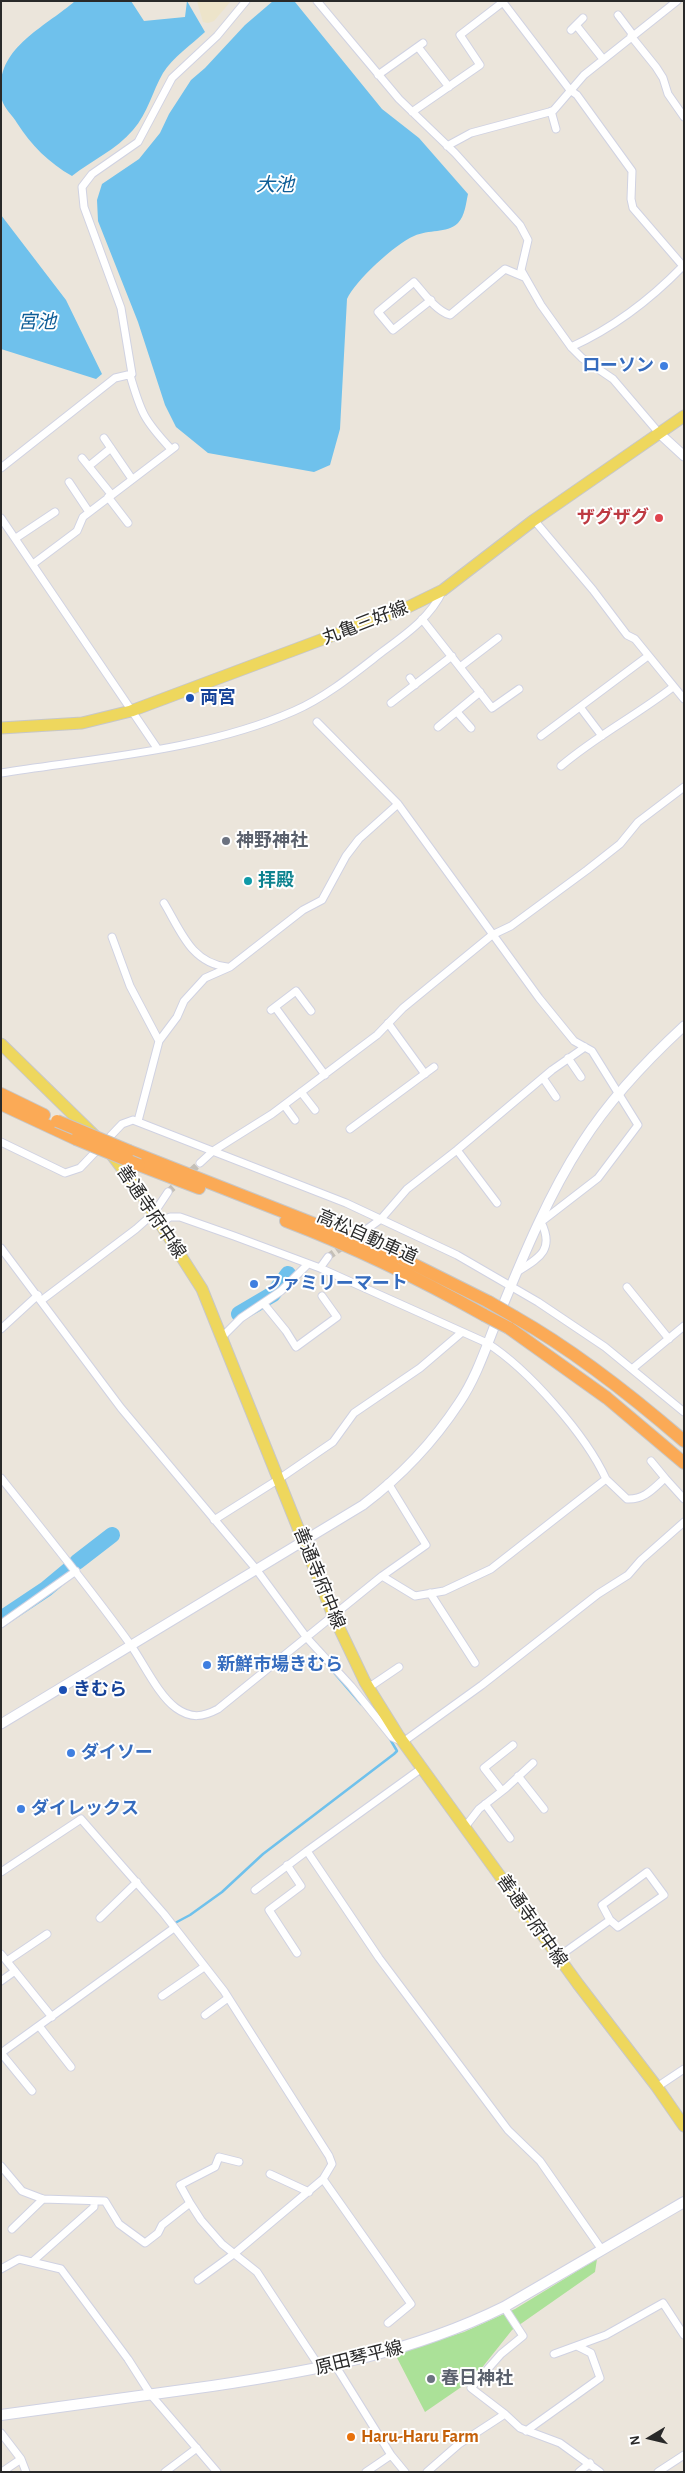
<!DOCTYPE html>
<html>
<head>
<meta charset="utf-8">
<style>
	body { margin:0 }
	#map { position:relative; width:685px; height:2473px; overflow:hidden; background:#ebe5db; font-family:"Alegreya Sans",sans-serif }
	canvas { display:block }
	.frame { position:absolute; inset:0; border:2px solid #292929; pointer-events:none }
	.north { position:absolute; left:625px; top:2413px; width:50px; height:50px; -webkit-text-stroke:4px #fff; paint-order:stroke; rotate:261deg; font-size:14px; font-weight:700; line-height:20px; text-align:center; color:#292929 }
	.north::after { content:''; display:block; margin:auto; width:18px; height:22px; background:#292929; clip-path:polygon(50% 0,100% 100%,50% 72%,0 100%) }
</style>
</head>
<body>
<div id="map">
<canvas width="685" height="2473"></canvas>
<div class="frame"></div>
<div class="north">N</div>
</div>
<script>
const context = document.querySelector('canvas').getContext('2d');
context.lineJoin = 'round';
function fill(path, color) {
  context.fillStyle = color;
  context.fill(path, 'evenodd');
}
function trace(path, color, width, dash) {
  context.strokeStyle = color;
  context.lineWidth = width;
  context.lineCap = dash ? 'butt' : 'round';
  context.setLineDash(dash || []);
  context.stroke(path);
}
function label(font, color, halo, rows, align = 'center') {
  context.font = font + ' "Alegreya Sans","Noto Sans JP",sans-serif';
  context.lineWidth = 4;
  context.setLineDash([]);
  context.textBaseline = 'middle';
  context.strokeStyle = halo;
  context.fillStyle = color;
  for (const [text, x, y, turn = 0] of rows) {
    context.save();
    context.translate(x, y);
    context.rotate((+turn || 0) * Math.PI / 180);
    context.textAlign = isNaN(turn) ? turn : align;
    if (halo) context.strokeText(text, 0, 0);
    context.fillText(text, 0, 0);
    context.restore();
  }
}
fill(new Path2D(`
	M197 1H231L214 21 208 23 203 22Z`), '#ede4ca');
fill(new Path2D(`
	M597 2259 595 2272 512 2330 473 2379 425 2412 395 2354 464 2332 515 2309Z`), '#abe198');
fill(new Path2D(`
	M75 1H131L144 21 185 17 187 1 205 32C191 45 173 57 163 73 152 92 148 113 133 130 116 150 92 160 72 176 49 163 31 145 17 123 13 116 4 108 2 100 0 96 1 90 1 85 1 46 49 24 75 1Z
	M273 1 295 2 382 109 419 138 468 194C466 203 465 216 458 223 446 234 429 229 414 236 395 244 355 281 347 299L340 429 330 465 314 472 208 453 176 427 165 405 138 322 98 221 97 200 102 184 139 159 160 133 169 114 191 80 205 68 245 25Z
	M1 215 66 300 102 374 96 379 1 349Z`), '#6fc1ec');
trace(new Path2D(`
	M324 1661 361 1704
	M175 1923 190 1915 222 1892 263 1854 394 1754 397 1751 390 1739`), '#6fc1ec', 2.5);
trace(new Path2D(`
	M239 1314 273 1294 288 1274
	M77 1562 112 1535
	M1 1619 46 1589 70 1569`), '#6fc1ec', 16);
trace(new Path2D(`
	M168 1192 200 1163
	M328 1257 367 1229`), '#c4bfb7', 7, [7, 3.5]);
const minor = new Path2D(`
	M317 1 399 99 455 153 520 225 528 240 521 270 541 305 571 347 582 358 613 379 659 433
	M502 1 570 90 577 95 632 171 631 199 633 208 683 266C651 299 613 328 571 347
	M618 15 633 35
	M576 25 603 59
	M571 30 583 18
	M631 36 656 67 663 78 668 94 684 117
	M418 47 449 87
	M378 75 423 43
	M551 111 556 129
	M412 112 480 65 460 35 503 2
	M447 146 471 133 553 111 584 75 677 1
	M431 300 393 330 378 312 414 282C423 292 436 311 450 315L505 269 524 277
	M130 375C141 413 144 420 171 449
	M104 438 132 479
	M82 458 111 494
	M89 466 111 448
	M1 468 115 378 132 374 121 308 84 207 82 187 92 174 138 142 172 78 217 36 246 1
	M69 482 89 512
	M108 497 128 523
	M1 518 157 748
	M534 520 593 590 627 635 635 639 684 699
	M16 538 55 512
	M33 564 77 531 83 517 175 447
	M422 619 492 708 519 689
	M460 667 498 638
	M410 678 415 685
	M391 703 452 656
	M580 707 602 736
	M457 712 471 728
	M317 722 398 804 539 998 574 1041 592 1051 638 1125 598 1178 541 1222C555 1250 539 1258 517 1272
	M438 727 480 692
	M541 736 648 656
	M561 766C596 736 637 715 673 687
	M1 773C97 758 206 750 294 711 326 697 355 673 382 652 405 635 431 617 443 590
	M164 903C181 931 191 963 227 967
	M112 937 130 986 159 1041
	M275 1007 325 1075
	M271 1010 296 991 311 1011
	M388 1023 425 1074
	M568 1058 581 1077
	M543 1078 556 1097
	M301 1092 315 1110
	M284 1105 295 1120
	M138 1121 159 1041 177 1017 184 1001 205 978 230 967 303 910 322 900 346 856 359 839 398 804
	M350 1129 434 1067
	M1 1142 65 1173 80 1168 122 1124 133 1120 346 1203 457 1255 538 1302 605 1347 684 1412
	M457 1150 497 1203
	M200 1163 213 1151 272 1114 377 1035 403 1008 492 935 511 926 587 870 620 844 638 822 684 787
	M367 1229 381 1219 407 1189 457 1150 552 1070 585 1047
	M1 1248 121 1408 256 1569 307 1638 351 1686 392 1737 403 1742 482 1685 598 1594 628 1575 641 1560 684 1522
	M320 1268 328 1257
	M627 1287 669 1339
	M42 1300 136 1229 154 1213 168 1192
	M264 1304 286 1331 296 1347 337 1317 322 1296
	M1 1329 38 1295
	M222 1337 241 1318 281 1291 308 1264
	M632 1369 684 1326
	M651 1461 665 1478
	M1 1478C45 1533 89 1587 130 1644 143 1662 158 1695 176 1708 191 1719 203 1717 218 1709L382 1576 415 1596 444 1591 491 1569 606 1479C586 1435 528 1369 487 1343L320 1268 234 1236 180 1217H170L161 1223
	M606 1479 627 1499C644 1500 653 1489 665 1478L684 1499
	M214 1520 279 1479 333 1442 354 1413 420 1368 461 1333
	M382 1576 426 1545 388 1483
	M430 1593 475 1663
	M1 1624 76 1571
	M368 1688 399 1667
	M422 1768 307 1851 379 1958 508 2130 540 2161 602 2250
	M518 1776 544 1809
	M502 1791 484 1768 513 1745
	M485 1804 510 1838
	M465 1827 479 1809 506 1788 533 1763
	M287 1865 301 1886 269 1910 297 1953
	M1 1872 81 1819 164 1914 224 1991 329 2156 332 2164 323 2179 235 2253 198 2280
	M255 1890 307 1851
	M100 1918 137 1882
	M1 1954 52 2017
	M558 1957 610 1920 618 1927 664 1895 647 1872 602 1905 610 1920
	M7 1961 47 1934
	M1 1981 15 1971
	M162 1996 204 1967
	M205 2015 228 1998
	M39 2026 71 2067
	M1 2053 174 1928
	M1 2053 32 2091
	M657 2087 684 2069
	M1 2166 22 2191 43 2199 105 2201 119 2224 145 2243 158 2233 162 2225 190 2203 201 2220 222 2244 257 2272 321 2369
	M270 2174 309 2192
	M323 2179 411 2304 388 2323
	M190 2203 180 2185 215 2167 219 2157 239 2162
	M12 2229 43 2199
	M32 2262 94 2207V2201
	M1 2269 19 2259 61 2269 128 2359 151 2395 217 2472
	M504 2307 523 2336 501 2354 471 2388 505 2414 520 2428 560 2443 600 2472
	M554 2354 606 2335 663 2303 684 2335
	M335 2365 391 2455 405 2472
	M526 2431 600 2378 591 2353 577 2346
	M1 2433 21 2459 26 2472
	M2 2472 21 2459
	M165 2472 197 2448
	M366 2472 391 2455
	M427 2472 459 2444 505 2414
	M579 2472 590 2463
	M658 2472 684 2455`);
const tertiary = new Path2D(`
	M659 433 684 456
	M1 1724 363 1505C400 1477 434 1441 459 1403 478 1375 488 1341 501 1310 524 1254 549 1194 582 1143 610 1099 646 1061 684 1026`);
const secondary = new Path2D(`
	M1 2415C71 2405 142 2396 212 2386 313 2371 411 2353 504 2307L684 2202`);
const primary = new Path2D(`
	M1 728 82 723 131 711 406 608 443 590 534 520 684 416
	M1 1044 95 1136
	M109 1151 142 1195 202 1289 333 1615 365 1682 398 1735 578 1984 657 2087 684 2126`);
const motorway = new Path2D(`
	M1 1094 44 1115
	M1 1104 76 1139
	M129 1151 401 1258 489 1302
	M139 1165 199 1188
	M286 1221C354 1247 420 1279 484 1315
	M515 1317C575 1351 632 1396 684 1441
	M509 1328 607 1398 684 1463`);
trace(minor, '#d0d2e2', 9);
trace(tertiary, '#d0d2e2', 11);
trace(secondary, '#d0d2e2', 12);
trace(primary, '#c7c7c7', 13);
trace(motorway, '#c7c7c7', 14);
trace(minor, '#fff', 7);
trace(tertiary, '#fff', 9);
trace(secondary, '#fff', 10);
trace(primary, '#eed75d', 11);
trace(motorway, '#fbaa56', 12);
const motorwayBridge = new Path2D(`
	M57 1121 129 1151
	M76 1139 139 1165
	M489 1302 515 1317
	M484 1315 509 1328`);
trace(motorwayBridge, '#c7c7c7', 14, []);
trace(motorwayBridge, '#fbaa56', 12);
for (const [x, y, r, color] of [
	[664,366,5,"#3f7fe0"],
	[659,518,5,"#e0444e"],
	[190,698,5,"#1a4fb4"],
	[226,841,5,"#6b7280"],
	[248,881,5,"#0f9aa8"],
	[254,1284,5,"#3f7fe0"],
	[207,1665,5,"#3f7fe0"],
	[63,1690,5,"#1a4fb4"],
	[71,1753,5,"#3f7fe0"],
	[21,1809,5,"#3f7fe0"],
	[431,2379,5,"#6b7280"],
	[351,2437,5,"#e8710a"]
]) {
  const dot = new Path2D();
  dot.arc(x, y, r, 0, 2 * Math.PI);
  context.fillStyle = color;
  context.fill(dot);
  trace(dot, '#fff', 2);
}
label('bold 18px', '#366cbe', '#fff', [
	["ローソン",654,366,"right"],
	["ファミリーマート",264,1284],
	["新鮮市場きむら",217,1665],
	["ダイソー",81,1753],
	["ダイレックス",31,1809]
], 'left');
label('bold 18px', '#be3a42', '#fff', [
	["ザグザグ",649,518]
], 'right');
label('18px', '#292929', '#fff', [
	["丸亀三好線",365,623,-21],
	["善通寺府中線",151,1212,56],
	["高松自動車道",367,1237,24],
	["善通寺府中線",319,1578,68],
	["善通寺府中線",532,1921,55],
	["原田琴平線",359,2358,-14]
]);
label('bold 18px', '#164399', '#fff', [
	["両宮",200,698],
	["きむら",73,1690]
], 'left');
label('bold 18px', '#5b616d', '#fff', [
	["神野神社",236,841],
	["春日神社",441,2379]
], 'left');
label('bold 18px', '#0d838f', '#fff', [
	["拝殿",258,881]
], 'left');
label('bold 18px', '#c56008', '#fff', [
	["Haru-Haru Farm",361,2437]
], 'left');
label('italic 19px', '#0f5e97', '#fff', [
	["大池",275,185],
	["宮池",37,322]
]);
</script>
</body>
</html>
